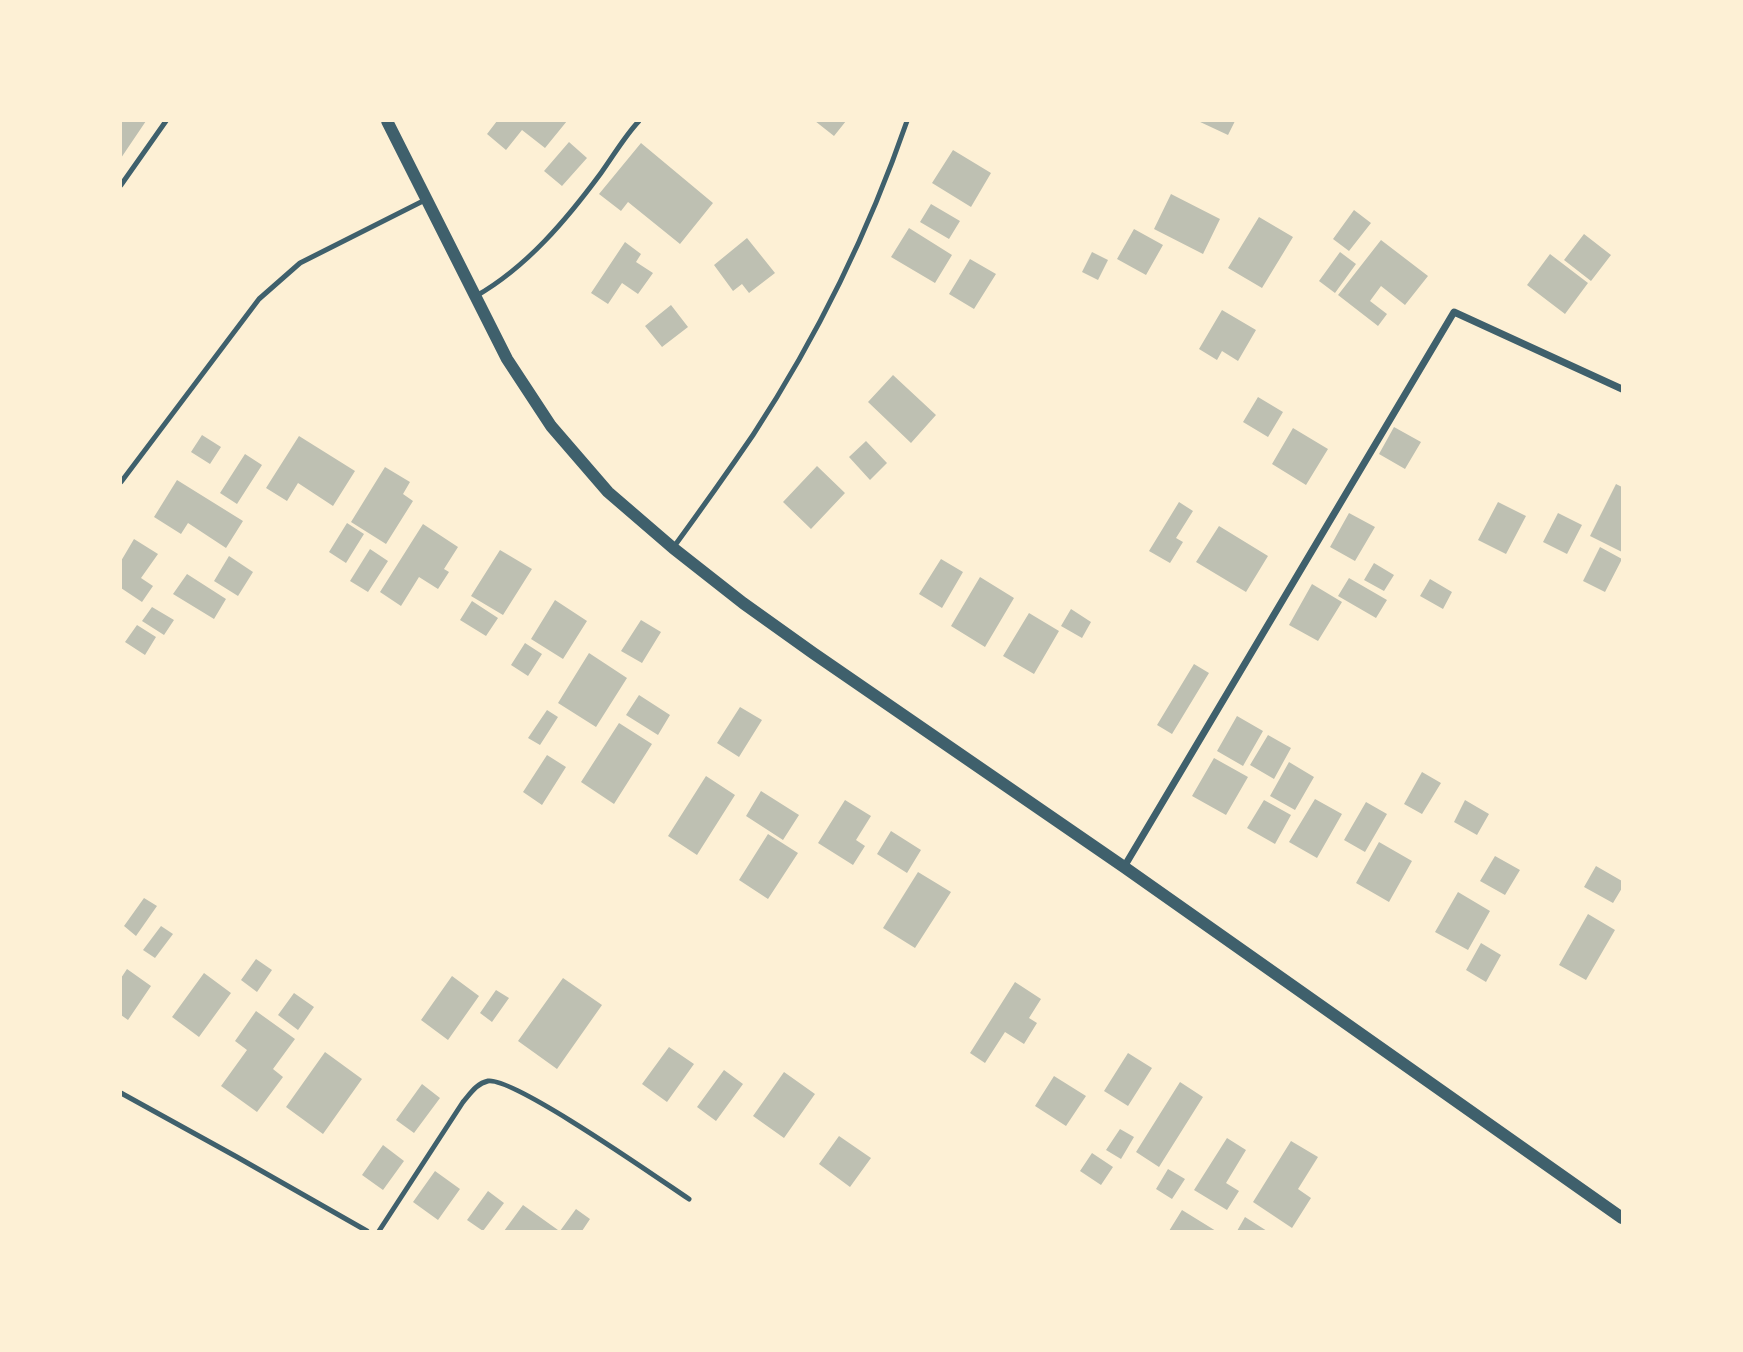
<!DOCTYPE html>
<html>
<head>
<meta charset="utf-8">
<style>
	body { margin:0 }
	#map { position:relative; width:1743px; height:1352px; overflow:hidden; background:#fdf0d5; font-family:"DejaVu Sans",sans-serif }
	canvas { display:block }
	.frame { position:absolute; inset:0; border:122px solid #fdf0d5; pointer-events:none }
</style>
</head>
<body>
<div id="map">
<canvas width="1743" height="1352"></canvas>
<div class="frame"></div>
</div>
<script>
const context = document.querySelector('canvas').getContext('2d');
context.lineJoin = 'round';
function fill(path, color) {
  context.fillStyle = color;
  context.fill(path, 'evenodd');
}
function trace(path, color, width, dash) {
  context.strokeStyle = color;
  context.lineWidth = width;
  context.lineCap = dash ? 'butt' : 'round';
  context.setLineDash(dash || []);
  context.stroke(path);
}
fill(new Path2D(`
	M121 121H146L121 158Z
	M497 121H567L545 148 522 130 506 150 487 134Z
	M815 121H846L834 136Z
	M1198 121H1235L1228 135Z
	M569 142 587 158 562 186 544 171Z
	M641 143 713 203 680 244 628 202 621 211 599 194Z
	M953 150 991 173 971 207 932 183Z
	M1171 194 1220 219 1203 254 1154 229Z
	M931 204 960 221 949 239 920 222Z
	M1354 210 1371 223 1349 251 1333 239Z
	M1259 217 1293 237 1262 288 1228 268Z
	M909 228 952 255 935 283 891 257Z
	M1134 229 1163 245 1146 275 1117 259Z
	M1584 234 1611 255 1591 281 1564 260Z
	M747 238 775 273 749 293 742 284 733 291 714 265Z
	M1381 240 1428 276 1405 305 1381 286 1370 301 1387 314 1378 326 1338 295Z
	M625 242 641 254 636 262 653 273 638 294 622 283 608 304 591 293Z
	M1092 252 1108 260 1098 280 1082 272Z
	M1340 252 1356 264 1335 293 1319 281Z
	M1550 254 1588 283 1565 314 1527 285Z
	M970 259 996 274 974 309 949 294Z
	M671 305 688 327 662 347 645 326Z
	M1222 310 1256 330 1238 361 1222 351 1217 360 1199 349Z
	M893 375 936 415 911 443 868 402Z
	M1258 397 1283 412 1268 437 1243 422Z
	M1394 427 1421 442 1405 469 1379 454Z
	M1293 428 1328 449 1306 485 1272 464Z
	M202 435 221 447 210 464 191 452Z
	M299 436 355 471 333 506 298 483 287 501 266 488Z
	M866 441 887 463 870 480 849 457Z
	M245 454 262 465 237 504 220 493Z
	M817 466 845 493 811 529 783 502Z
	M385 467 410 482 403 494 413 501 386 544 351 522Z
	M177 480 243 521 226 548 188 523 181 534 154 517Z
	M1616 484 1622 487V552L1590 536Z
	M1179 502 1193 511 1176 538 1183 542 1170 563 1149 551Z
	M1498 502 1526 516 1506 554 1478 540Z
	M1349 513 1375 527 1355 561 1330 547Z
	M1558 513 1582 525 1567 554 1543 542Z
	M347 523 364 534 346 563 329 552Z
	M423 524 458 547 444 569 449 572 438 589 419 577 401 606 380 592Z
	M1219 526 1268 556 1246 592 1196 562Z
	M134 539 158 554 141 578 153 586 142 602 121 588V561Z
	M1600 547 1622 559 1605 592 1583 581Z
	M370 549 388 561 368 592 350 581Z
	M500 550 532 569 503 615 471 596Z
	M229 556 253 572 238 596 214 581Z
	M941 559 963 572 942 608 919 594Z
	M1374 563 1394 575 1384 591 1364 580Z
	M187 574 226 599 214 619 173 594Z
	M980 577 1014 598 985 647 951 626Z
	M1349 578 1387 600 1376 618 1338 596Z
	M1430 579 1452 592 1443 609 1420 596Z
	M1312 584 1342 602 1318 641 1289 625Z
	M555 600 587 621 563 659 531 639Z
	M472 601 498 618 486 636 460 620Z
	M152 607 174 620 164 635 142 621Z
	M1071 609 1091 622 1082 638 1061 626Z
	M1029 613 1059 631 1034 674 1003 656Z
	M641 620 661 632 642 663 621 651Z
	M137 625 156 637 145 655 125 642Z
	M525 643 542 654 528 676 511 665Z
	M589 653 627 678 596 727 558 703Z
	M1194 664 1209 673 1172 734 1157 725Z
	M639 695 670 715 658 735 626 715Z
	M740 707 762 720 739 757 717 743Z
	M547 710 558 717 540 745 528 738Z
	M1237 716 1263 731 1243 766 1217 751Z
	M619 723 652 744 614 804 581 782Z
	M1268 735 1291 748 1274 779 1250 765Z
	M547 755 566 767 542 805 523 792Z
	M1214 758 1248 777 1226 815 1192 796Z
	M1289 762 1314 777 1295 810 1270 796Z
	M1422 772 1441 783 1422 814 1404 804Z
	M706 776 735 795 697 855 668 836Z
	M761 791 799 815 783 840 746 816Z
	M1315 799 1342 814 1317 858 1289 842Z
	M845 800 871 816 856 840 865 846 853 865 818 843Z
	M1264 800 1291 815 1275 844 1247 828Z
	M1465 800 1489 814 1477 835 1454 822Z
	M1366 802 1387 814 1365 852 1344 840Z
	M891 831 921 850 907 873 877 854Z
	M768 834 798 853 768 899 739 880Z
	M1379 842 1412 861 1389 902 1356 883Z
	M1495 856 1520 870 1505 895 1480 881Z
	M1596 866 1622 881V888L1613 903 1584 887Z
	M918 872 951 892 915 948 883 928Z
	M1458 892 1490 911 1468 950 1435 932Z
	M144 898 157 906 136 936 124 926Z
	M1588 914 1615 930 1586 980 1559 965Z
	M161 926 173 934 155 958 143 950Z
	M1481 943 1501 955 1486 982 1466 970Z
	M256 959 272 970 257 992 241 980Z
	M127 969 151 986 128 1020 121 1015V978Z
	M204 973 231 993 199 1037 172 1017Z
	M452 976 479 996 448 1040 421 1020Z
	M563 978 602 1005 557 1069 518 1041Z
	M1015 982 1041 999 1029 1018 1037 1023 1024 1044 1005 1032 985 1063 970 1053Z
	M496 990 509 998 492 1022 480 1013Z
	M294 993 314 1007 298 1030 278 1015Z
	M256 1011 295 1039 273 1069 283 1077 257 1112 221 1086 247 1050 235 1041Z
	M669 1047 694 1064 667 1102 642 1084Z
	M325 1052 362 1079 323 1134 286 1107Z
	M1128 1053 1152 1068 1128 1106 1104 1091Z
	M724 1070 743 1084 716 1121 697 1107Z
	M784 1072 815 1094 784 1138 753 1116Z
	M1054 1076 1086 1096 1066 1126 1035 1106Z
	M1180 1082 1203 1097 1159 1167 1136 1152Z
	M422 1084 440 1098 414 1133 396 1120Z
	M1120 1129 1134 1137 1121 1159 1106 1150Z
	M839 1136 871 1158 850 1187 819 1164Z
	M1227 1138 1246 1150 1226 1183 1239 1191 1227 1210 1194 1190Z
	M1291 1141 1318 1157 1298 1189 1311 1198 1292 1228 1253 1202Z
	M383 1145 404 1161 383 1190 362 1175Z
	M1092 1153 1113 1167 1101 1185 1080 1171Z
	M1168 1169 1185 1179 1172 1199 1156 1189Z
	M435 1171 460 1189 438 1220 413 1202Z
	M488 1191 504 1203 483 1231 467 1220Z
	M523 1205 558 1230 557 1231H504Z
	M576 1209 590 1219 582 1231H560Z
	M1182 1210 1216 1231H1169Z
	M1245 1217 1267 1231H1237Z`), '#bec0b2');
trace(new Path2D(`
	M121 185 166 121
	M476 296C527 267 567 219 601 173 614 155 624 137 639 121
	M121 482 259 299 300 263 425 200
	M673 548C700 511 727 473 753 435 817 337 869 231 907 121
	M121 1093 237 1157 367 1231
	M379 1231 463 1102C470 1094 477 1083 488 1081 514 1077 659 1179 689 1199`), '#3f606c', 5);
trace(new Path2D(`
	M1124 867 1454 312 1622 389`), '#3f606c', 7);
trace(new Path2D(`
	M387 121 507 359 551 426 608 492 673 548 743 603 813 653 1124 867 1622 1218`), '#3f606c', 12);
</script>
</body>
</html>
